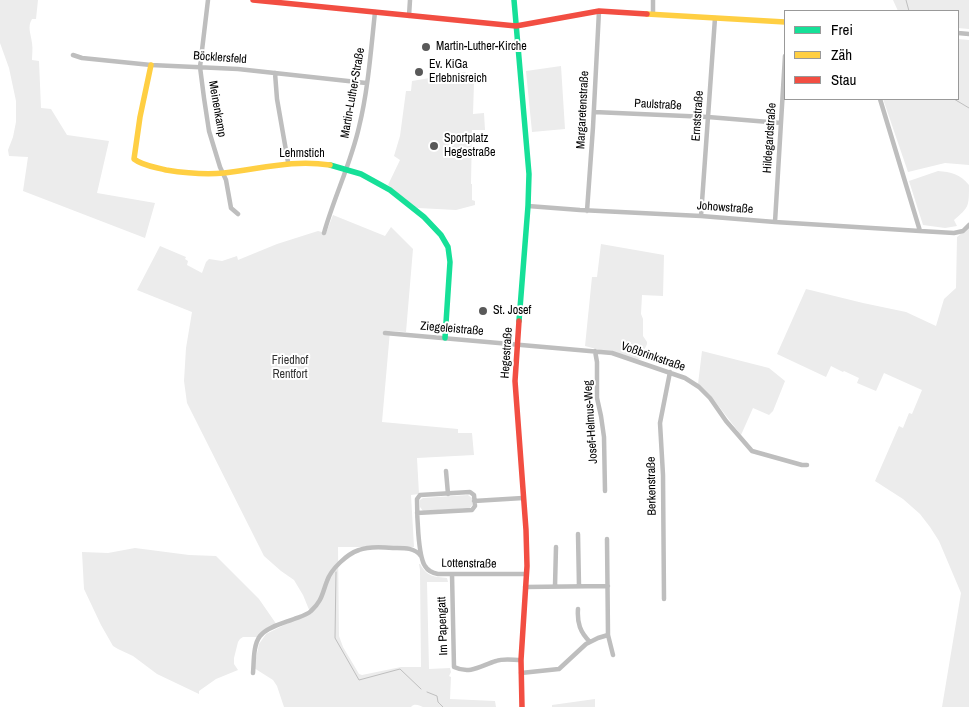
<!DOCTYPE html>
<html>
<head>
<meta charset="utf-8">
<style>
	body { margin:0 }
	#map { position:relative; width:969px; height:707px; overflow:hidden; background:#fff; font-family:"Archivo Narrow",sans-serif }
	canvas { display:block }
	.legend { position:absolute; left:784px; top:10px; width:175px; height:90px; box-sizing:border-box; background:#fff; border:1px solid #999; margin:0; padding:6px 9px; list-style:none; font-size:15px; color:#000 }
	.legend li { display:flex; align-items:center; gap:10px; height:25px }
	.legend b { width:25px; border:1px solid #999 }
</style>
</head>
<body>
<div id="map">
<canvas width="969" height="707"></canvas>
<ul class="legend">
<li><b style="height:6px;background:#16e098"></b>Frei</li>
<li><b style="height:6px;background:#ffcf43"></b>Zäh</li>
<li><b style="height:6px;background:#f24e42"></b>Stau</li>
</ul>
</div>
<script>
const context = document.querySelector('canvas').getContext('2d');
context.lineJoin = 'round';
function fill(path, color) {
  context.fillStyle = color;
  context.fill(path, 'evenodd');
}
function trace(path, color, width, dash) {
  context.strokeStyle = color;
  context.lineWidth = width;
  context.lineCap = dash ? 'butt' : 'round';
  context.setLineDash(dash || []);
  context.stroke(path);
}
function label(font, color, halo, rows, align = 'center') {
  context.font = font + ' "Archivo Narrow",sans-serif';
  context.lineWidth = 4;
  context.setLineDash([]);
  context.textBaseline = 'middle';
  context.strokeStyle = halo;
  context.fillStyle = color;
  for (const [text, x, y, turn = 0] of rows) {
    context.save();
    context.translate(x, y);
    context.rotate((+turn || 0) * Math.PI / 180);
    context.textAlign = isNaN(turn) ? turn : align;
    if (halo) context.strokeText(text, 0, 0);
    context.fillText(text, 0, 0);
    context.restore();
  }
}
fill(new Path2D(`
	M0 0H38L36 19H32C27 27 31 34 32 43 33 49 32 54 32 60L39 61 41 108 51 109 67 135 109 141 97 193 155 203 145 238 23 191 28 157 9 156 8 150 13 137 16 122V101L9 68 0 43Z
	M893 0H969V29L958 28V11H898Z
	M958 39 969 40V165L945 163 908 172 883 99H958Z
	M561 66 565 129 532 132 526 71Z
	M465 72 474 82 473 114 484 113 485 130H472L471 184H472V200L475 201V205L456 210 418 208 415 207 388 185 400 160 394 156 400 136 406 91H411L412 81Z
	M938 171C951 172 960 174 969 185 969 207 969 207 954 220L957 226 945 228 923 225 909 181Z
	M333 215 385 236 391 227 413 249 406 332 390 331 382 422 458 429V433H472L474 455 417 458 419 494 411 495 414 547H338L339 636 343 647 359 674 362 675 401 667H421L420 570 419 564H420C428 578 434 576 447 578L448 582H427L429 669 450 668 451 672 449 676 451 677 450 699 495 701 496 707H423C419 705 414 703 411 707H284L277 686 273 680 254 668 259 644 266 634 310 612 303 595 294 580 281 571 264 556 187 403 184 381 186 348 192 312 137 290 160 246 186 257 185 259 188 261 187 265 202 273 206 262 209 259 222 261 237 256 238 260 277 244 318 231 326 233Z
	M969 227V707H942L961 593 939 541 930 527 920 514 903 499 875 481 899 426 903 428 909 413 912 414 922 390 884 373 876 391 857 383 859 378 844 371 843 372 831 366 826 377 777 354 806 289 863 303 906 312 936 326 944 299 956 288 957 237Z
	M601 244 664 255 663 296 642 295 641 314 643 319V336L647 342V344L640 359 637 360 585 346 592 277H597Z
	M702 351 769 368 785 381 773 411 769 415 753 408 741 435 710 395 698 384Z
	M468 495 472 498V505L470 508 423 511 420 507V500L423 498Z
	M135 548 189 555 216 556 259 599 277 625 266 630 257 637H243L240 639 238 642 234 658V664L238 670 216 679 199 691V694L157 674 133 656 118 649 113 646 101 625 84 589 82 552 108 553Z
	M595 699V707H552V705Z`), '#ececec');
trace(new Path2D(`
	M906 0 909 11
	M954 99 969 108
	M336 572 335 638 359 680 400 669 421 689
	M427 692 437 696 438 702 443 707`), '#bfbfbf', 1);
trace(new Path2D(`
	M208 0 200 67 204 98 209 131 220 167 226 180 231 208 238 214
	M653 14V0
	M409 16 410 0
	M958 33 969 34
	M73 55 82 58 151 65 238 69 366 83
	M275 73 277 99 288 162
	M594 112 708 117 781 123
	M528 206 580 210 701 216 775 222 920 231 880 99
	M587 211 593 127 599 11
	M701 216 715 18
	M775 222 785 56
	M920 231 954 233 963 231 969 225
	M324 233C334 197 351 163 359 127 368 91 371 49 375 12
	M385 333 612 353 685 378 699 387 710 398 726 421 752 451 802 465H807
	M595 351 597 362V398L601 416 604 437 605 491
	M446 471 448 494
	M474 501 523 498
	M417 513 472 510 475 506 474 495 470 492 420 495 417 499C417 513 418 556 425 566 428 571 432 573 438 574H526
	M578 534 579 586
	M452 574 454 667C471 675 482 665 496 661 504 658 513 660 521 660
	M555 586 556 547
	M525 587 608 586
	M664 599 663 475 660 423 670 372
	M578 609C577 623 580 632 590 642
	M608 635 613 655
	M253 673C254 662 253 645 260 636 267 627 284 623 294 619 299 617 307 615 311 611 322 601 322 594 327 581 331 569 347 554 359 550 369 546 382 547 393 548 403 548 414 547 421 556
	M521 673 559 669 586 644 598 638 608 635 607 539`), '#bebebe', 4.5);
trace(new Path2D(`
	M514 0 529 174 528 206 519 321
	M330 165 361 174 390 190 424 217 441 235 448 247 450 262 445 338`), '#16e098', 5.5);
trace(new Path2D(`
	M647 14 785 22
	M151 65 140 117 134 159C143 166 155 167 166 170 185 173 205 175 224 173 261 169 292 159 330 165`), '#ffcf43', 5.5);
trace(new Path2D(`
	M253 0 516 26 599 11 647 14
	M519 321 515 381 526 530 527 566 521 660 522 707`), '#f24e42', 5.5);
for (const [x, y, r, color] of [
	[426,47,5,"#595959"],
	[419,72,5,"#595959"],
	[434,146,5,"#595959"],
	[483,311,5,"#595959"]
]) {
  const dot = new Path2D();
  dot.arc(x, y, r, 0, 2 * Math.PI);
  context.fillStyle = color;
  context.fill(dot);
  trace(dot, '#fff', 2);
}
label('12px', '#000', '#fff', [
	["Martin-Luther-Kirche",436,47],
	["Ev. KiGa",429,65],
	["Erlebnisreich",429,79],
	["Sportplatz",444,139],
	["Hegestraße",444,153],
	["St. Josef",493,311]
], 'left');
label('12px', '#000', '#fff', [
	["Böcklersfeld",220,58,4],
	["Martin-Luther-Straße",353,93,-80],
	["Paulstraße",658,105,3],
	["Meinenkamp",217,109,80],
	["Margaretenstraße",583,110,-87],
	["Ernststraße",698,116,-86],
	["Hildegardstraße",770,138,-86],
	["Lehmstich",302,154],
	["Johowstraße",725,208,4],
	["Ziegeleistraße",452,329,5],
	["Hegestraße",507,353,-86],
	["Voßbrinkstraße",653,357,19],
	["Josef-Helmus-Weg",591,422,-94],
	["Berkenstraße",652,486,-91],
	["Lottenstraße",469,564,1],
	["Im Papengatt",443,626,-92]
]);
label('12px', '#333', '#fff', [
	["Friedhof",290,361],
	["Rentfort",290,375]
]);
</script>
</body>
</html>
